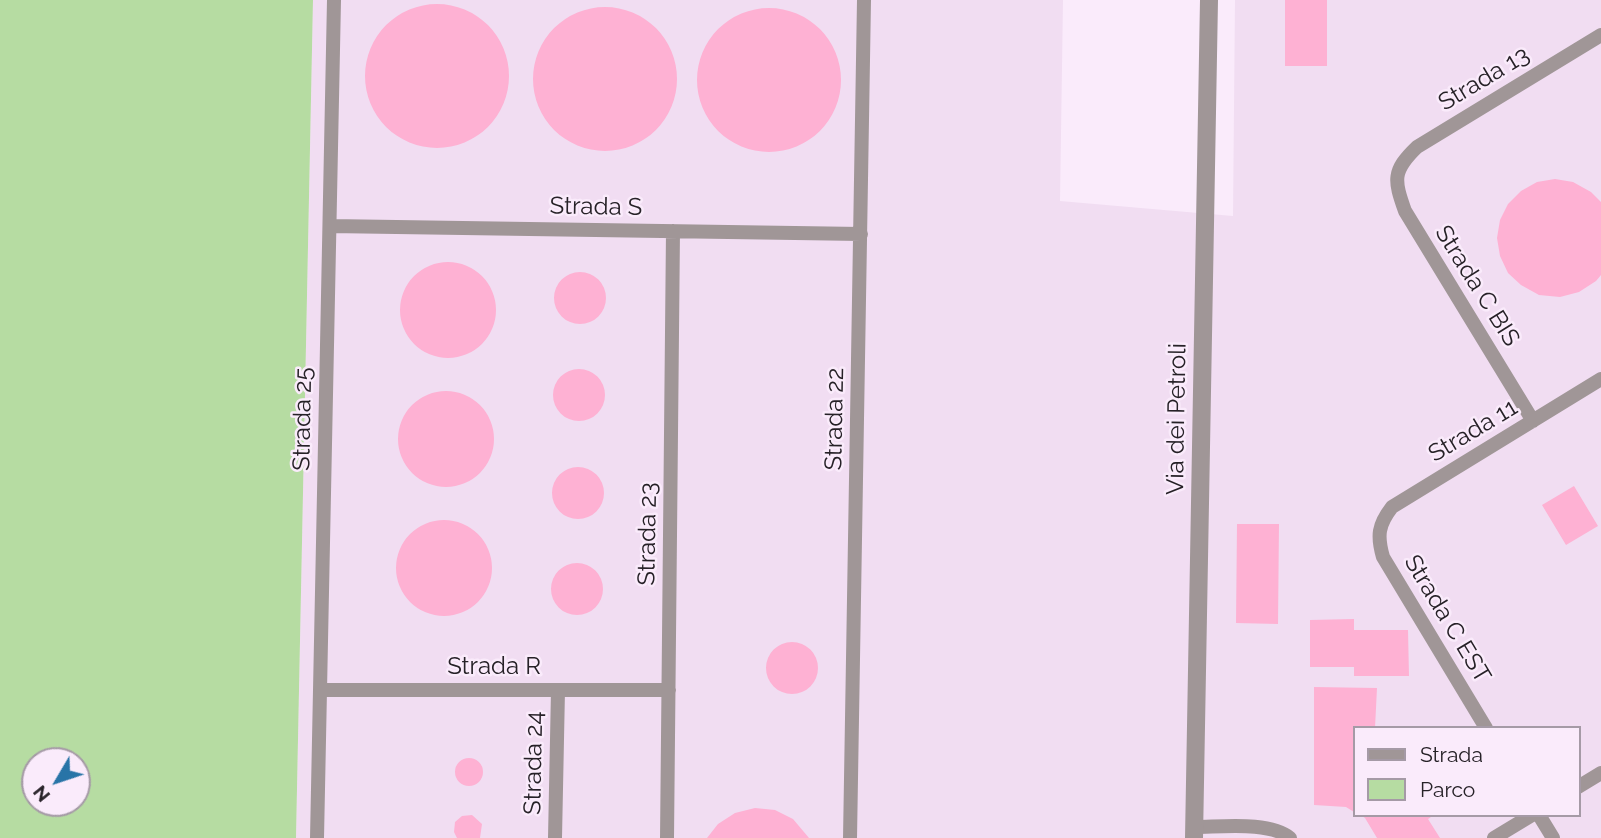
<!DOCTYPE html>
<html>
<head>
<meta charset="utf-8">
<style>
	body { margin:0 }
	#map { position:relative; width:1601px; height:838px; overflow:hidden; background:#faebfb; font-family:Raleway,sans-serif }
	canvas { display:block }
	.legend { position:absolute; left:1353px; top:726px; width:228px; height:91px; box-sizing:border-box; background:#faebfb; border:2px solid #a59aa6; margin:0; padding:9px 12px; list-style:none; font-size:21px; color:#262127 }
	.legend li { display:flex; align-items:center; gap:14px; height:35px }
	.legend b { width:35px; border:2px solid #a59aa6 }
	.north { position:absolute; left:21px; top:747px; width:70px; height:70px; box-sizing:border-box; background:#faebfb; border:2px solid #a59aa6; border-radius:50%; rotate:231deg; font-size:19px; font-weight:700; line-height:28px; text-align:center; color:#262127 }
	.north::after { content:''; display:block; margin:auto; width:24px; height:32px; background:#2874a7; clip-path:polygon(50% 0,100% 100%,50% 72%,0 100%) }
</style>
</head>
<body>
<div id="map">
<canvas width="1601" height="838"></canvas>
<ul class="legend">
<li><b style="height:9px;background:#a09697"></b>Strada</li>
<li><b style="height:19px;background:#b6dca2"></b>Parco</li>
</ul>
<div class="north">N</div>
</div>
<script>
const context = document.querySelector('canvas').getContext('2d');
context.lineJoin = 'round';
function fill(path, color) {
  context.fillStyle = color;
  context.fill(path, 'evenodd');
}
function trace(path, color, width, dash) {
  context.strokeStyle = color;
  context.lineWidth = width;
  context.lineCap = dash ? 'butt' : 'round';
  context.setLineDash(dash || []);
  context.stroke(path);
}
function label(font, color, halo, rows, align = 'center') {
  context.font = font + ' Raleway,sans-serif';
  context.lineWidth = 5;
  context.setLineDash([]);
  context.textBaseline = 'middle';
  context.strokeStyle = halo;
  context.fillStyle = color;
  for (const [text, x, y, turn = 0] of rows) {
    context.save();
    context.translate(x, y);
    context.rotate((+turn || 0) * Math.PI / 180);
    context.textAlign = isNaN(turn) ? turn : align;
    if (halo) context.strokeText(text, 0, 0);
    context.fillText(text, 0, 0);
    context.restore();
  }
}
fill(new Path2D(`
	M313 0H1063L1060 201 1233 216 1235 0H1601V838H296ZM1354 728H1578V815H1354Z`), '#f1ddf2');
fill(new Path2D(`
	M0 0H313L296 838H0ZM35 761H77V803H35Z`), '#b6dca2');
fill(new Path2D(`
	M1285 0H1327V66H1285Z
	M365 76a72 72 0 1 1 144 0a72 72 0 1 1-144 0Z
	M533 79a72 72 0 1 1 144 0a72 72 0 1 1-144 0Z
	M697 80a72 72 0 1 1 144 0a72 72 0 1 1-144 0Z
	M1555 179 1573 182 1591 192 1601 202V275L1596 281 1579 292 1560 297 1539 295 1521 285 1508 273 1500 256 1497 238 1500 220 1508 204 1521 191 1537 182Z
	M400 310a48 48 0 1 1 96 0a48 48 0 1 1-96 0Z
	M554 298a26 26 0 1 1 52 0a26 26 0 1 1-52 0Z
	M553 395a26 26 0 1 1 52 0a26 26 0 1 1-52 0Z
	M398 439a48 48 0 1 1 96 0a48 48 0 1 1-96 0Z
	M552 493a26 26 0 1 1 52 0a26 26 0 1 1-52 0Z
	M1574 486 1598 526 1566 545 1542 505Z
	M396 568a48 48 0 1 1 96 0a48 48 0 1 1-96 0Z
	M1237 524H1279L1278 624 1236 623Z
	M551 589a26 26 0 1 1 52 0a26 26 0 1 1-52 0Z
	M1354 619V630H1408L1409 676H1354V667H1310V620Z
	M766 668a26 26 0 1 1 52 0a26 26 0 1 1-52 0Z
	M1314 687 1377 688 1375 728H1354V812L1346 807 1314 805Z
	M455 772a14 14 0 1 1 28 0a14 14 0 1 1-28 0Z
	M755 808 775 810 793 819 809 838H707L718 824 735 813Z
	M472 815 482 824 480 838H457L454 832 455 822 462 816Z
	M1361 815H1434L1428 819 1440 838H1377L1365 818Z`), '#feb1d3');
trace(new Path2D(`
	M330 226 861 234
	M1533 421 1405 211C1394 180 1392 171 1417 147L1601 35
	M320 690H669
	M1486 728 1383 557C1377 536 1378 525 1392 507L1601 379
	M1578 787 1601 773
	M1539 815 1553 838
	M1195 827C1221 827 1270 821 1290 838
	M317 838 334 0
	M555 838 558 690
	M667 838 673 231
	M850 838 864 0
	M1494 838 1532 815`), '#a09697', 14);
trace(new Path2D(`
	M1194 838 1209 0`), '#a09697', 18);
label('24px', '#262127', '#faebfb', [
	["Strada 13",1484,79,-31],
	["Strada S",596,207,1],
	["Strada C BIS",1477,286,58],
	["Strada 25",303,419,-89],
	["Strada 22",835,419,-89],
	["Via dei Petroli",1177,419,-89],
	["Strada 11",1473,431,-31],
	["Strada 23",648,534,-89],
	["Strada C EST",1447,619,59],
	["Strada R",494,667],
	["Strada 24",534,763,-89]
]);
</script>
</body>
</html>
